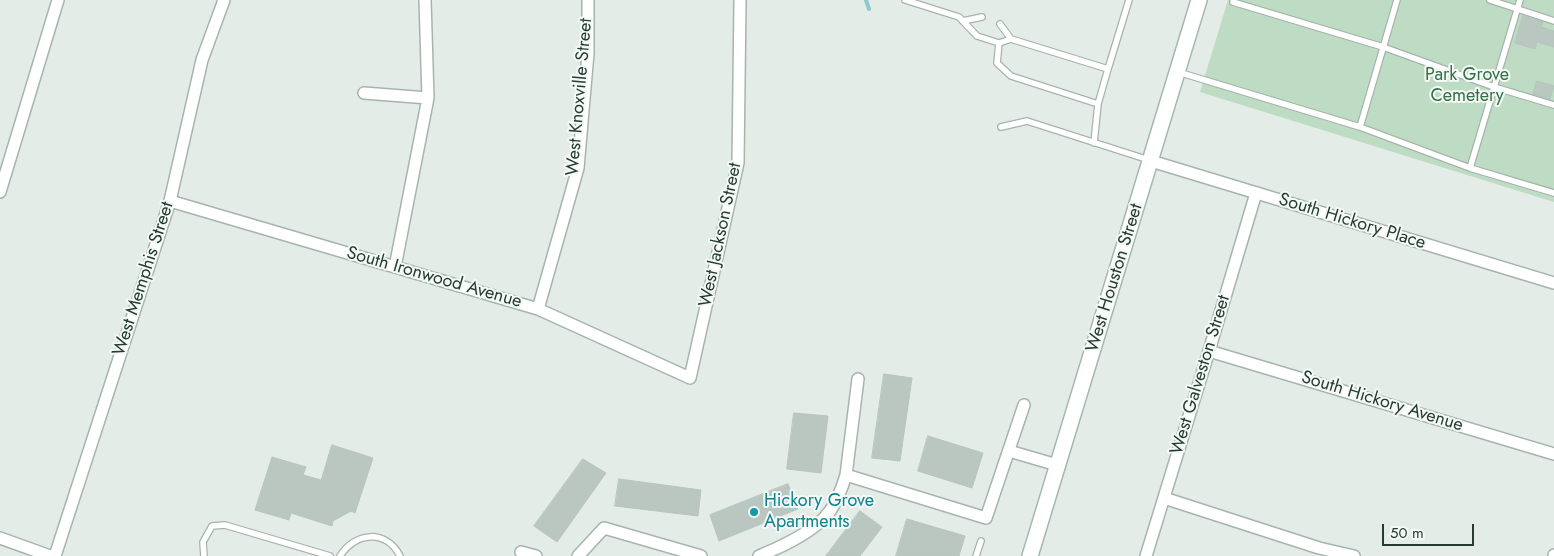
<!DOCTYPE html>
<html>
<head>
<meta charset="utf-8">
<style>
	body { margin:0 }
	#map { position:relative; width:1554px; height:556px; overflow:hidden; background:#e4ece8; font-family:Jost,sans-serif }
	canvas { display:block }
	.scale { position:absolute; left:1382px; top:524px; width:92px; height:22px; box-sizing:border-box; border:2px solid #253c34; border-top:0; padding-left:6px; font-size:15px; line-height:18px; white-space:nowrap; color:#253c34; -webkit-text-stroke:4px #f4f9f6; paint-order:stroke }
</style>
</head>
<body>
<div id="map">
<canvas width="1554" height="556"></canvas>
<div class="scale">50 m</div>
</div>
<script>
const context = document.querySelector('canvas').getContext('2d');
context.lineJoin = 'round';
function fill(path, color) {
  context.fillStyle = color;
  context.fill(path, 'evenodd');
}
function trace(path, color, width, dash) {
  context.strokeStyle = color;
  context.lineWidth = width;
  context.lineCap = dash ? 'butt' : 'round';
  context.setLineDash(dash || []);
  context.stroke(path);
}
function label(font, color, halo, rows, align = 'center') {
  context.font = font + ' Jost,sans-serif';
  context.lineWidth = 4;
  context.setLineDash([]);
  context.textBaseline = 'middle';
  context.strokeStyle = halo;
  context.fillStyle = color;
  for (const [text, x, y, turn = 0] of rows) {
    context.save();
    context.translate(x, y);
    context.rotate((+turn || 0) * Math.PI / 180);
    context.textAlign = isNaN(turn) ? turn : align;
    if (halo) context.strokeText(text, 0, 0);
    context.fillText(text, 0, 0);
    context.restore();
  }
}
fill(new Path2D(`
	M1228 0H1554V202L1200 92Z`), '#bedbc4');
trace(new Path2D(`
	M866 0 869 9`), '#90c8cc', 4);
const building = new Path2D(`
	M1523 16 1543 22 1541 27 1554 31V47L1537 42 1535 49 1515 43Z
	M1537 81 1554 86 1550 99 1533 94Z
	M884 374 912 378 900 461 872 458Z
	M794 413 828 416 821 473 787 469Z
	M928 436 983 453 972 488 918 471Z
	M332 445 373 458 355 513 351 511 333 521 332 526 291 513 289 520 255 510 272 457 306 467 303 475 321 480Z
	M583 459 606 473 557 542 534 526Z
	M619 479 701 490 698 516 615 506Z
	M788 484 798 509 719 541 710 515Z
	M860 511 882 527 860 556H826Z
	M907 519 965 536 959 556H896Z`);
fill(building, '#b9c7c0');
trace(building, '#b6c5be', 1);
const service = new Path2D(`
	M905 0 959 17 977 36 999 43
	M1490 0 1554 21
	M1233 2 1383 47 1494 87 1554 105
	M963 21 982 17
	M1000 24 1011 39
	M1108 69 1129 0
	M1178 72 1360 127 1470 168 1554 193
	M1001 127 1027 121 1149 160
	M1360 127 1397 0
	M1094 143 1098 104 1011 76 997 63 999 43 1011 39 1108 69 1098 104
	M1470 168 1520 0
	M204 556 203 542 212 526 225 525 330 556
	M340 556C355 532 386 529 400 556
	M976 556 981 541`);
const minor = new Path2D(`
	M364 93 428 98
	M1151 161 1554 283
	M0 192 58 0
	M170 201 538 309 690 378 738 163 740 0
	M395 267 428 98 425 0
	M538 309 578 168 588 53V0
	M1209 351 1554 454
	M858 379 846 475 986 518 1024 405
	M1009 451 1057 465
	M1164 498 1319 548 1354 556
	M0 538 50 556
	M521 552 536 556
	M55 556 170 201 202 60 224 0
	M578 556 604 528 701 556
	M759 556C781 547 816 531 830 511 838 500 842 488 846 475
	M1146 556 1209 351 1256 193
	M1554 556V555`);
const secondary = new Path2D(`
	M1030 556 1199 0`);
trace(service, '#a7b4ae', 8);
trace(minor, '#a7b4ae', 14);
trace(secondary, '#a3b7ae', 18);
trace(service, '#fff', 5.5);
trace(minor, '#fff', 11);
trace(secondary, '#fff', 15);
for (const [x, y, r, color] of [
	[754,512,5,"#0f9aa8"]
]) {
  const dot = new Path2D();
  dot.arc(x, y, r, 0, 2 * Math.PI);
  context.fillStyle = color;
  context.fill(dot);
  trace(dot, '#f4f9f6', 2);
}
label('18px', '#327045', '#f4f9f6', [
	["Park Grove",1467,76],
	["Cemetery",1467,97]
]);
label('18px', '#253c34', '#f4f9f6', [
	["West Knoxville Street",580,97,-85],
	["South Hickory Place",1352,222,17],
	["West Jackson Street",721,235,-78],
	["South Ironwood Avenue",434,278,16],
	["West Houston Street",1115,278,-73],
	["West Memphis Street",144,279,-72],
	["West Galveston Street",1201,375,-73],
	["South Hickory Avenue",1382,402,17]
]);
label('18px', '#0d838f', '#f4f9f6', [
	["Hickory Grove",764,502],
	["Apartments",764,523]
], 'left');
</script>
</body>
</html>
